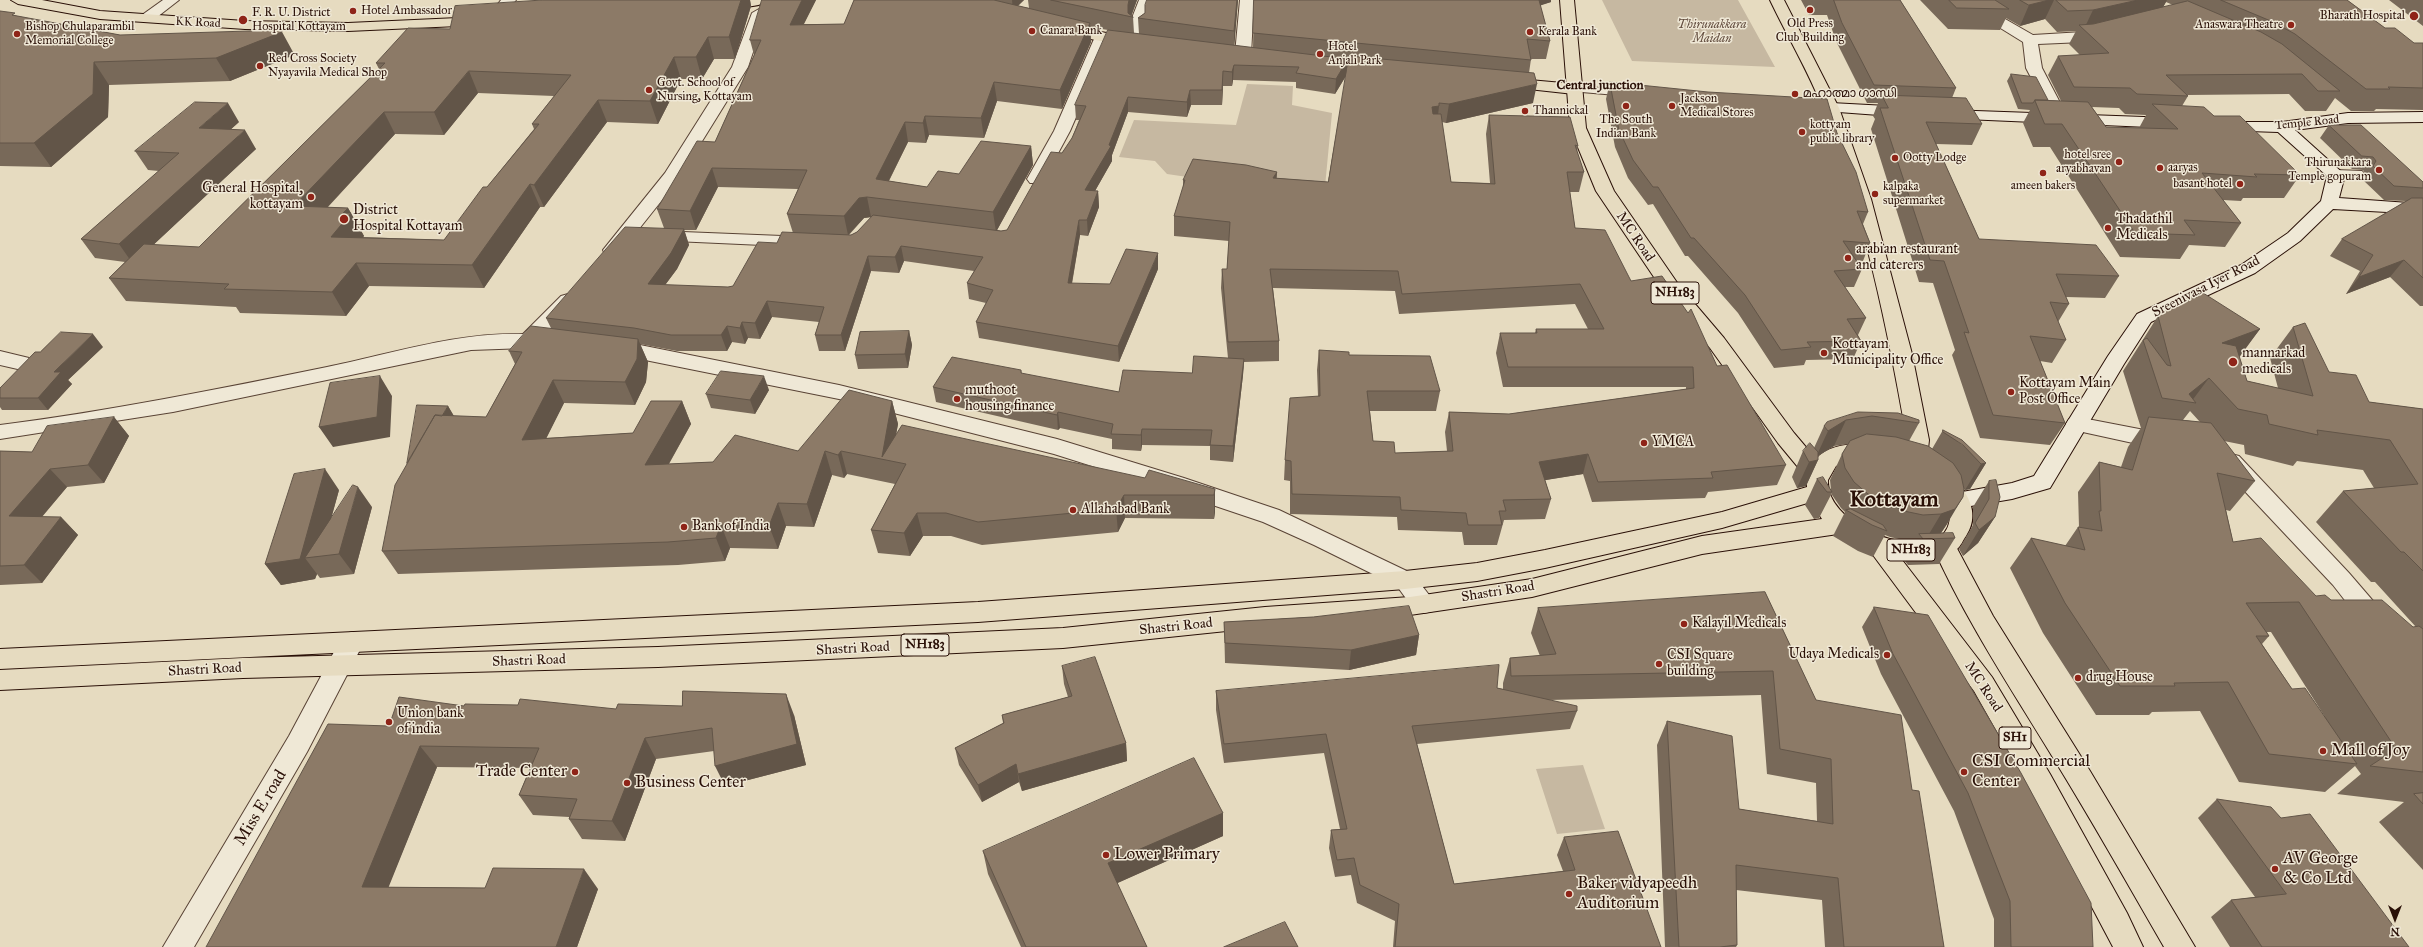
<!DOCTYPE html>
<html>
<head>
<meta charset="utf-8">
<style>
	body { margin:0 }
	#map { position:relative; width:2423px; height:947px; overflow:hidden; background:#e6dbc0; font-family:"IM FELL Great Primer",serif }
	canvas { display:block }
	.north { position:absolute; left:2375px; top:899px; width:40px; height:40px; -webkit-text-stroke:3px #efe8d6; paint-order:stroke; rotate:180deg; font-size:11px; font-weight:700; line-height:16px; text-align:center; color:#2a1007 }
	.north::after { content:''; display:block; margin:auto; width:14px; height:18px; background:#2a1007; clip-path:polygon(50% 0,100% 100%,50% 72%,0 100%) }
</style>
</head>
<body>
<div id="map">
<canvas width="2423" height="947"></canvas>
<div class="north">N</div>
</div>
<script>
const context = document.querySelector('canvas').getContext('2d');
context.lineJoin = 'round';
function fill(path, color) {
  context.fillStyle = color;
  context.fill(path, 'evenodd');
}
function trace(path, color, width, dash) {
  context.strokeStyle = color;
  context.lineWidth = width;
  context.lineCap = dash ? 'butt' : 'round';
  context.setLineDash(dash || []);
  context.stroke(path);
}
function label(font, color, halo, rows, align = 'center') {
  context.font = font + ' "IM FELL Great Primer","Noto Sans Malayalam",serif';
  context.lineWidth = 3;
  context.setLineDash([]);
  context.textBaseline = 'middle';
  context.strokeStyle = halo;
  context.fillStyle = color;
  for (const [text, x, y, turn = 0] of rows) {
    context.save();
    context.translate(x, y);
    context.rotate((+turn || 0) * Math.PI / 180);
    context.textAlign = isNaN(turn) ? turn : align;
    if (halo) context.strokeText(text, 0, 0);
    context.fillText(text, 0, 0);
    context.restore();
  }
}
fill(new Path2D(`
	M1602 0H1738L1775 67 1632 61Z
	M1247 84 1293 86 1292 105 1332 113 1324 197 1167 174 1155 161 1119 157 1134 120 1236 125Z
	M1583 765 1605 829 1557 834 1536 769Z`), '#c6b8a1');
const pedestrian = new Path2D(`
	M1574 86 1628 90 1634 93 1628 96 1570 91V87Z`);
const minor = new Path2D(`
	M163 0H179L152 21H142L140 18 142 15Z
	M501 0H516L498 23H488L486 20Z
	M1139 0H1153L1144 23V32L1137 36 1130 32V23Z
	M1240 0H1254L1251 54 1243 59 1235 54Z
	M1955 0H1972L2033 35 2083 32 2102 28 2107 30 2110 33 2107 36 2083 42 2038 44 2042 68 2068 118 2066 121H2054L2052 118 2026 68 2023 42Z
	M759 9 766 13 748 67 678 180 619 254H605L603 250 665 173 732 67 752 13Z
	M1102 34 1110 39 1070 131 1042 183H1030L1027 179 1054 131 1094 39Z
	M2336 170 2362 171 2365 175 2362 179H2330L2327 175 2330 171Z
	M658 231 807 237 813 238 816 242 813 246 807 247 652 240 649 236 652 232Z
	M568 294 575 296 578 300 545 335 554 337 557 342 554 347 471 350 173 412 0 439V425C110 411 219 389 327 367 391 354 457 332 523 334L561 296Z
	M615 343 640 345 839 385 1057 439 1184 478 1279 510 1413 574 1436 604 1433 611 1424 613 1415 611 1397 586 1314 545 1263 522 1168 490 1054 454 839 399 640 359 608 355 605 350 608 345Z
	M0 351 29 358 32 363 29 368 22 370 0 365Z
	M2077 417 2165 434 2173 437 2176 442 2173 447 2165 450 2069 429 2066 424 2069 419Z
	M2231 454 2239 456 2349 573 2386 616 2389 623 2386 630 2377 633 2368 630 2333 585 2223 468 2220 462 2223 456Z
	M352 632 361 635 364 642 307 752 194 947H163L289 736 343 635Z`);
const secondary = new Path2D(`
	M1831 103 1906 107 1912 109 1914 112 1912 115 1906 117 1825 111 1823 108 1825 105Z
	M1948 110 2172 118 2178 120 2180 123 2178 126 2172 128 1942 118 1940 115 1942 112Z
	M2423 112V122L2348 123 2295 130 2345 175 2339 198 2423 204V214L2333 209 2300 241 2255 273 2151 322 2124 364 2050 488 2012 499 1959 508 1951 506 1948 500 1951 494 2012 483 2034 476 2108 356 2137 314 2241 265 2288 233 2321 201 2327 176 2278 132 2220 130 2214 128 2212 125 2214 122H2282L2348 113Z`);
const primary = new Path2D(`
	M11 0H42L100 11 245 21 348 23 480 17 487 21 480 25 348 31 245 29 100 19 18 4Z
	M719 0H770C766 7 717 11 713 4Z
	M1061 25 1135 38 1143 43 1135 48 1056 32 1054 29Z
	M1507 78 1574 84 1582 89 1574 94 1501 86 1499 83 1501 80Z
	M1878 536 1886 539 1992 677 2050 774 2127 913 2143 947H2113L2030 790 1974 691 1870 551 1866 545 1870 539Z
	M1944 536 1952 539 1993 616 2090 771 2195 947H2164C2127 883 2091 819 2052 756 2010 687 1965 619 1932 545L1936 539Z`);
const trunk = new Path2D(`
	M1560 0H1574L1586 128 1614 191 1678 284 1724 338 1794 433 1816 459C1835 437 1881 444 1906 451L1907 440C1888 330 1864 214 1823 109 1809 72 1787 36 1770 0H1784L1839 108 1871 199 1912 354 1929 440 1927 459C1953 473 1987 505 1966 536 1963 540 1961 546 1957 549 1922 572 1869 555 1838 534L1702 554 1532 597 1410 615 1265 627 1063 648 658 667 243 678 0 690V670L243 658 658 647 1063 628 1265 607 1410 597 1532 579 1702 536 1822 519 1811 502 1722 528 1545 568 1477 581 1405 589 978 622 0 669V649L978 602 1405 571 1477 563 1545 550 1722 512 1807 487V478L1778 443 1710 348 1664 292 1596 191 1570 128ZM1854 459C1887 460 1949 472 1950 515 1950 523 1947 532 1940 537 1907 557 1825 522 1828 480L1836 466Z`);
trace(pedestrian, '#594335', 2);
trace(minor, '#594335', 2);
trace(secondary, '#2a1007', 2);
trace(primary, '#2a1007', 2);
trace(trunk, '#2a1007', 2);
fill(pedestrian, '#efe8d6');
fill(minor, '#efe8d6');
fill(secondary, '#efe8d6');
fill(primary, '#e6dbc0');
fill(trunk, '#e6dbc0');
fill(new Path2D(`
	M543 0H750L751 6 735 59H714L702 79H681L658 124 607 122 544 207H540L484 288 369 286 346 316 240 313 236 307 126 301 109 278 125 262 95 258 81 239 159 171 148 170 135 151 239 122 230 130 256 149 153 245 199 247 379 69 376 63 450 29ZM478 93 554 96 532 124 534 129 487 187 444 240 363 237 364 236 348 208 328 207 395 134 444 135Z
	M762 0H816L804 24H844L854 0H1024L1018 6 1029 8 1028 0H1137L1131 16 1133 17 1134 33 1139 34 1138 18 1145 13 1147 0H1238L1234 45 1253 48 1254 0 1551 2 1540 5 1550 41 1546 59H1531L1529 73 1533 103 1446 123 1442 122 1451 182 1490 183 1486 134 1489 115 1578 146 1577 152 1584 172 1579 192H1570L1575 228 1631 281 1717 366 1786 465 1777 485 1708 492 1705 498 1592 502 1583 474 1545 480 1551 499 1545 519 1504 520 1497 545H1464L1462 532 1398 530 1397 517 1290 514V481L1284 480 1285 460 1318 396 1317 370 1319 350 1349 355 1440 391 1436 411H1370L1373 441 1395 453 1447 451 1445 432 1449 412 1509 414 1686 389V387H1503L1496 353 1500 333H1535L1536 329H1588L1575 304 1399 314 1395 291 1273 288 1279 341V361L1244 362 1243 375 1233 462 1210 460V446L1142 445 1141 451 1112 449V439L1060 428 1058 430 936 402 933 387 1021 370 1022 374 1119 392 1192 373 1228 358 1221 288 1222 269H1227L1229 241 1174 236V216L1183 188V180L1277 172 1276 178 1328 182 1346 76 1335 94 1296 88V82L1233 80 1232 86H1223L1222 105H1191L1187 117 1128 112 1112 155V161L1095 191H1098L1099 207 1088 236 1080 235 1072 284H1110L1158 269 1119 362 979 338 976 322 986 303 969 299 967 283 974 271 904 261 899 273 871 271 845 351H819L815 335 819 322 772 317 760 339 748 338 745 344 732 342 727 351H677L640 344 648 362 646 382 635 405 564 403 546 438 633 433 682 401 691 424 669 464 713 462 798 451 892 401 898 424 896 435 1145 478 1215 489V512L1214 519 1125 518 1118 532 982 545 951 536H923L910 556 878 553 871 530 895 484 847 474 844 478 832 475 814 527 786 526 778 549 730 548 725 561 678 565 398 574 382 551 448 406 454 416 486 417 515 364 509 351 551 328 546 318 664 228 657 209 715 142 754 55 750 40ZM1090 27 1108 30 1075 105 1076 120H1079L1072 138 1062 153 1007 230 1001 231 997 230 1033 165 1031 146 927 187 889 181 908 142 926 143 929 135 984 138 997 101 1062 109 1091 42ZM718 187 798 189 787 214 793 233 777 243 733 286 728 287 665 285 677 269 689 245 684 230H696ZM872 217 857 232 851 235H849L864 218Z
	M1801 0H1900L1956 88 1952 98 1982 124 1972 145 1936 144 1979 239 2119 276 2105 298 2066 297 2069 304 2058 322 2066 340 2052 363 2040 361 2065 423 2050 445 1980 438 1952 355 1955 350 1933 283 1919 282 1871 129 1875 119 1873 116 1878 103H1867L1836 41 1827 15H1809Z
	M1920 0H2347L2385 28 2414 43H2423V110L2376 109 2374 111H2351L2335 98 2326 111H2305L2289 94 2187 95 2188 96 2182 106 2214 116 2300 175 2284 198H2243L2241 201 2223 200 2241 223 2225 247 2189 245 2180 259 2120 257 2050 147H2033L2023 123 2030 110 2018 109 2007 81 2011 74 2048 100 2061 101 2048 75 2058 56 2080 55 2069 44 2076 31 2057 32 2045 19 2020 26 2006 18 2000 30 1948 29ZM2166 2 2173 5 2163 7ZM2092 107 2119 108 2125 114 2146 115 2139 128H2140L2106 127Z
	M2389 0H2423V26Z
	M0 11 17 16 120 35 293 52 294 55 230 81 109 85 108 117 51 167 0 166Z
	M1610 82 1837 133 1868 212 1863 224 1870 243 1863 261 1856 260 1862 269 1854 287H1845L1866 318 1858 335 1861 341 1853 359 1806 360 1804 365 1774 368 1738 313 1688 256H1685L1653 204 1648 205 1628 178 1615 147 1606 99Z
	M2329 125 2423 182V306H2420L2390 277 2346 294 2360 271 2330 256 2342 239 2406 201 2384 200 2363 180 2366 175 2363 170 2352 169 2320 138Z
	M2158 316 2260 329 2239 356 2247 381 2278 388 2270 358 2293 327 2329 372 2369 402 2423 409V870L2379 822 2404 802 2337 794 2361 774 2355 766 2325 792 2239 782 2200 711 2152 712 2149 715H2096L2043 633 2010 568 2031 538 2065 546 2078 527H2079L2078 492 2099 462 2121 467 2128 447 2141 428 2123 371ZM2190 411 2200 422 2183 420ZM2224 441 2244 445 2245 454 2293 466 2297 461 2363 470 2374 488 2343 491 2316 522 2371 582H2375L2416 627H2413L2331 600 2316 596 2233 542 2226 510 2230 511 2255 481ZM2267 632H2271L2325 717 2292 689 2262 644 2269 636Z
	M909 331 912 345 908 368 858 369 855 355Z
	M103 347 68 380 72 384 48 410H2L0 407V388Z
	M769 390 755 414 711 408 706 394Z
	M1858 412 1919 423 1909 441 1932 449 1943 430 1986 463 1970 489 1965 490 1964 489 1947 524 1941 533 1955 538 1939 564 1908 565 1904 560 1916 541H1908L1890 537 1885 535 1873 557 1858 551 1833 536 1845 512 1841 508 1832 495V493L1819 518 1814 519 1805 505 1817 479 1831 490 1830 480 1842 454 1848 444 1834 446 1818 456V460L1806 486 1797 488 1792 477 1803 451 1814 448 1824 426Z
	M114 417 129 436 104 483 67 487 42 517H61L78 535 42 583 0 585V451L32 452Z
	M1989 481 1995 517 1978 543 1963 556 1959 549 1973 525V507Z
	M339 490 331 518 372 507 354 574 320 578 317 574 315 579 281 585 265 564Z
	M1765 592 1816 700 1912 790 1944 947H1825L1822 900 1736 890 1737 945 1736 947H1665L1657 745 1667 721 1739 809 1817 821 1816 783 1767 774 1761 695 1549 700 1577 711 1570 729 1417 744 1454 884 1563 871 1557 855 1564 837 1661 947H1393L1395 921 1357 903 1351 875 1335 877 1329 848 1331 830 1340 829 1324 753 1224 763 1216 710V691L1497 688 1503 689V683L1510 658 1540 656 1531 633 1538 608Z
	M1874 607 2093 947H1994V919L1954 811 1881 674 1862 627Z
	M1313 617 1419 635 1416 655 1349 670 1225 663 1224 622Z
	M1062 666 1126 743 1127 761 1022 791 1019 782 982 802 959 765 955 748 1003 723 1002 715 1068 697 1064 684Z
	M464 706 616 709 794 715 806 765 725 786 714 751 656 759 625 841 582 839 569 819V817L533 815 519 795 530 768 437 767 388 887 598 889 577 947H206L389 726Z
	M2217 799 2409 947H2230L2211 917 2231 900 2255 897 2198 818Z
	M1223 813V836L1117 883 1147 947H1021L988 874 983 851Z`), '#786959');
fill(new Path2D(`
	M741 0H750L751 6 735 59 729 37Z
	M802 0H816L794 43 790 25Z
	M1012 0H1024L1013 10Z
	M1129 0H1137L1131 17 1128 16V5Z
	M1237 0H1238L1234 50V31Z
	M1534 0H1551V2L1533 8Z
	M2049 0H2054L2045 19 2020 26 2029 5Z
	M2138 0H2167L2160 13 2084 29 2093 10Z
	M1090 23 1091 42 1062 109 1060 90Z
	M281 30 293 52 294 55 230 81 216 58Z
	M708 37 714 59 702 79 696 57Z
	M674 57 681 79 658 124 650 101Z
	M1348 59 1347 74 1335 94 1336 79Z
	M94 62 109 85 108 117 51 167 34 143Z
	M1234 65 1233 80 1232 86V72Z
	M469 71 478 93 444 135 434 112Z
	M1223 71V86L1222 105V90Z
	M994 82 997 101 984 138 981 118Z
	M1537 84 1533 103 1446 123 1449 104Z
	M1190 90 1191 105 1187 117V102Z
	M1128 97V112L1112 155V161L1087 205 1085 190 1109 145Z
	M598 100 607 122 544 207 534 185Z
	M228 103 239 122 211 147 199 128Z
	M1439 106 1437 125 1429 126 1432 107Z
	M384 112 395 134 307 229 294 206Z
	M925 116 929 135 926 143 923 123Z
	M905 122 908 142 880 198 876 179Z
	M245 130 256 149 133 264 119 244Z
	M1031 146 1033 165 996 232 993 212Z
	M712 168 718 187 696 230 690 211Z
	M1277 172 1276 191 1273 178Z
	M530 184 540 207 484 288 472 265Z
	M1098 191 1099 207 1088 236 1087 220Z
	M867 197 871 217 864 218 848 235 844 216 859 198Z
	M348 208 364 236 345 260 331 237 343 213Z
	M1079 220 1080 235 1069 299 1068 283Z
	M684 229 689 245 677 269 654 300 648 284Z
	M901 246 904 261 899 273 895 257Z
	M1158 253V269L1119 362 1118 346Z
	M868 256 871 271 845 351 841 335Z
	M2404 260 2390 277 2346 294 2359 277Z
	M356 263 369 286 346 316 332 292Z
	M767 301 772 317 760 339 755 323Z
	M742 322 748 338 745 344 740 328Z
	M727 326 732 342 727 351 721 335Z
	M2260 329 2238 359 2222 343Z
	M909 331 912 345 908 368 905 354Z
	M93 334 103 347 68 380 72 384 48 410 38 398 54 372Z
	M638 339 648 362 646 382 635 405 625 382Z
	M1244 359 1243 375 1233 462V446Z
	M380 376 392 396 390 437 333 447 319 427Z
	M764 376 769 390 755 414 750 400Z
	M2209 378 2191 402 2189 394Z
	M553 380 564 403 534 463 522 440Z
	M682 401 691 424 655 488 645 465Z
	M892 401 898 424 891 461 882 457Z
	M448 406 456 420 406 473Z
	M1058 412 1060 428 1058 430 1057 415Z
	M114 417 129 436 104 483 88 465Z
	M1846 420 1834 446 1816 457 1828 431Z
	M1142 429V445L1141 451V435Z
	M825 451 832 475 814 527 807 504Z
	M841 451 847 474 844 478 838 455Z
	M1588 454 1583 474 1534 482 1539 462Z
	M1818 460 1806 486 1797 488 1809 462Z
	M1986 463 1970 489 1965 490 1981 464Z
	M50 469 67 487 27 534 9 516Z
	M325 469 339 490 321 556 305 558 317 574 315 579 281 585 265 564Z
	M358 487 372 507 354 574 339 554Z
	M1215 489V512L1214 519V495Z
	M1124 495 1125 518 1118 532 1116 509Z
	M1963 497 1947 524 1939 536 1926 539 1941 514Z
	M778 503 786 526 778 549 769 526Z
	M917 513 923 536 910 556 904 533Z
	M61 517 78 535 42 583 24 565Z
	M1995 517 1978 543 1963 556 1979 530Z
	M721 525 730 548 725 561 716 538Z
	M1419 635 1416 655 1349 670 1351 650Z
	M786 694 794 715 806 765 725 786 715 766Z
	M645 738 656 759 625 841 612 821Z
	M1126 743 1127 761 1022 791 1018 774Z
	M420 746 437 767 381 906 362 887Z
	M1016 764 1019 782 982 802 978 785Z
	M1223 813V836L1111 886 1108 863Z
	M584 869 598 889 577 947H556Z`), '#625548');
const building = new Path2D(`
	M543 0H741L729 37H708L696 57H674L650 101 598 100 534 185 530 184 472 265 356 263 332 292 224 289 229 284 109 278 144 244 199 247 385 63H376L408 28 450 29 455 6ZM469 71 571 75 532 124H539L487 187H483L444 240 331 237 351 213H343L348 208 294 206 384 112H434Z
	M762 0H802L790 25 844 24 854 0H994L1090 23 1060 90 994 82 981 118 925 116 923 123 905 122 876 179 927 187 938 171 959 174 981 141 1031 146 993 212 867 197 859 198 844 216 787 214 807 170 712 168 690 211 657 209 697 141 715 142 761 40H750Z
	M1051 0H1129L1128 5V13L1133 17Z
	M1147 0H1237L1234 31 1138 18 1145 13V5Z
	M1254 0H1539L1550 41 1527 39 1531 60 1253 33Z
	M1834 0H1900L1956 88 1874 85 1842 23Z
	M1949 0H1995L2009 9 1957 8Z
	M2020 0H2049L2029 5Z
	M2056 0H2138L2093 10 2068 11Z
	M2221 0H2347L2385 28H2395L2414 43H2423V88L2388 87 2390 89H2366L2295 34 2273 22Z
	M2188 1 2261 32 2282 44 2340 91H2318L2302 74 2166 75 2188 96 2137 94 2130 88 2074 87 2058 56 2109 53 2079 25 2093 24Z
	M0 11 15 13 12 15 120 35 281 30 282 32 216 58 94 62 93 94 34 143H0Z
	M1108 30 1348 59 1336 79 1296 73 1299 67 1234 65 1232 72 1223 71 1222 90H1190L1187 102 1128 97 1109 145 1111 146 1085 190 1098 191 1087 220H1079L1068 283 1110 284 1126 249 1158 253 1118 346 976 322 993 290 967 283 983 257 901 246 895 257 868 256 841 335H815L824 307 767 301 755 323 742 322 740 328 727 326 721 335H671L634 328 546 318 625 227 684 229 671 253 648 284 728 287 733 286 758 242 777 243 782 232 851 235 857 232 873 215 1001 231 1007 230 1051 152 1062 153 1072 138 1086 106 1075 105Z
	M1349 56 1534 73 1537 84 1449 104 1439 103V106L1432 107 1433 114H1441L1451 182 1495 184 1489 115 1570 117 1578 146 1575 145 1584 172H1567L1575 228 1605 230 1631 281 1662 276 1688 313 1691 309 1717 366 1727 365 1786 465 1711 472 1713 478 1598 482 1588 454 1539 462 1551 499 1503 500 1506 511H1499L1502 525H1468L1466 513 1401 510 1400 497 1292 494 1291 461 1285 460 1290 398 1320 396 1319 350 1349 352V355L1430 356 1440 391H1367L1373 441 1394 442 1395 453 1453 451 1449 412 1509 414 1694 388 1693 367H1508L1500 333H1537L1536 329H1604L1580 284 1402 294 1398 271 1270 269 1279 341 1228 342 1222 269H1227L1230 222 1174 216 1185 180H1183L1193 159 1246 165 1277 172 1273 178 1328 182Z
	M2011 74 2036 77 2048 100H2035L2033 103H2022Z
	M1610 82 1708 92 1827 99 1837 133 1856 172 1868 212 1857 211 1870 243 1843 241 1862 269 1834 271 1866 318 1847 319 1861 341 1807 342 1811 347 1781 350 1745 295 1694 238H1691L1658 187H1653L1633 160 1619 130Z
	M1882 95 1966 98 1982 124 1926 122 1979 239 2096 245 2119 276 2056 274 2069 304 2050 302 2066 340 2030 336 2065 423 1993 415 1964 332 1969 333 1944 261 1930 260 1880 108H1888Z
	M2035 100 2088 102 2106 127 2178 129 2152 104 2204 107 2214 116H2240L2300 175 2254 174 2257 177 2202 173 2241 223 2184 220 2195 235 2135 233 2062 124H2045Z
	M195 102 228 103 199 128 245 130 119 244 81 239 179 153 135 151Z
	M2329 125H2361L2423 182V188L2394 186 2373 166 2376 161 2373 157 2362 156Z
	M2412 198H2423V278L2404 260 2359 277 2373 255 2342 239Z
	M2200 291 2260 329 2222 343 2236 346 2247 381 2313 396 2293 327 2305 323 2329 372 2356 375 2369 402 2423 409V571L2404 552H2401L2343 491 2418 484 2390 440 2317 430 2318 435 2269 424 2267 415 2238 409 2209 378 2189 394 2196 403 2162 398 2143 340 2147 338 2167 365 2171 366 2158 316Z
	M531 326 638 339 637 359 625 382 553 380 522 440 633 433 651 401H682L645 465 713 462 735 435 798 451 849 390 892 401 882 457 902 425 1145 478 1149 470 1215 489 1214 495H1124L1116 509 978 522 946 513H917L904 533 871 530 906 464 841 451 838 455 825 451 807 504 778 503 769 526 721 525 716 538 668 542 382 551 395 485 435 415 486 417 522 352 509 351Z
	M909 331 905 354 855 355 860 332Z
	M61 332 93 334 54 372H61L38 398H0V388L35 352H40Z
	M1194 356 1244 359 1233 446 1210 445 1212 430 1142 429 1141 435 1111 434 1113 424 1058 412 1057 415 933 387 952 357 1021 370V373L1119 392 1123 370 1192 373Z
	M721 371 764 376 750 400 706 394Z
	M380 376 377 417 319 427 330 383Z
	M417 405 448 406 442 416 435 415 407 463Z
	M1858 412 1898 413 1919 420V423L1872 416 1846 420 1828 431 1824 426 1827 422Z
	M114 417 88 465 50 469 9 516 61 517 24 565 0 566V451L32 452 47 426Z
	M2149 417 2211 423 2255 481 2217 473 2233 542 2261 538 2316 596 2325 595 2331 600H2382L2413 627 2419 626 2423 629V772L2370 766 2396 749 2299 602 2246 603 2269 636H2256L2292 689 2305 688 2357 764 2269 754 2228 682 2174 683 2175 686H2120L2065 603 2031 538 2085 550 2078 527 2102 531 2099 511H2101L2099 462 2132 470Z
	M1943 430 1962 440 1986 463 1981 464 1963 445 1943 432Z
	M1867 434 1896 437 1928 446 1953 463 1961 475 1964 489 1963 497 1955 509 1941 514 1923 515 1904 511 1868 494 1854 482 1845 468 1842 454 1850 441Z
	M1810 443 1818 452V460L1809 462 1803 451Z
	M325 469 300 559 265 564 294 474Z
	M1823 477 1832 492H1827L1817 479Z
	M1996 480 2000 497 1995 517 1979 530 1975 523 1989 499V481Z
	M353 485 358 487 339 554 305 558Z
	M1851 509 1883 525 1887 531 1872 525 1846 510Z
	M1953 533 1955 538 1923 539 1919 534Z
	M1765 592 1816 700 1901 715 1912 790 1919 791 1944 947H1844L1838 878 1736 865 1737 945 1720 947H1679L1667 721 1732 736 1739 809 1833 824 1831 759 1780 749 1773 671 1511 676 1510 658 1556 654 1538 608Z
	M1409 606 1419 635 1351 650 1225 643 1224 622 1313 617Z
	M1874 607 1928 615 2021 773 2091 903 2093 947H2011L2010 901 1968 793 1893 654Z
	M1095 657 1126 743 1018 774 1016 764 978 785 955 748 1004 723 1002 715 1072 696 1062 666Z
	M1499 665 1497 688 1577 706V711L1412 726 1454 884 1575 870 1564 837 1618 831 1661 947H1395L1399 904 1360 885 1354 858 1337 860 1331 830 1347 829 1326 734 1224 744 1216 691Z
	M683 691 786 694 797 744 715 766 712 728 645 738 612 821 569 819 577 799 519 795 539 748 420 746 362 887 485 888 493 868 584 869 556 947H206L328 724 389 726 399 697 464 706 465 704 518 705 520 699 616 709 618 704 682 706Z
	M1194 758 1223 813 1108 863 1147 947H1026L983 851Z
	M2423 793V804L2414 794Z
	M2217 799 2271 807 2281 818 2310 814 2409 947H2262L2231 900 2286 894Z
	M1285 922 1298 947H1224Z`);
fill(building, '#8c7a67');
trace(building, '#625548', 1);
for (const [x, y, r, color] of [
	[1810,10,4,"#8f2418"],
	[353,11,4,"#8f2418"],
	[2414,16,5,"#8f2418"],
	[243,20,5,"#8f2418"],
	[2291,25,4,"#8f2418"],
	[1032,31,4,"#8f2418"],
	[1530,32,4,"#8f2418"],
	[17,34,4,"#8f2418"],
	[1320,54,4,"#8f2418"],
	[260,66,4,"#8f2418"],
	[649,90,4,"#8f2418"],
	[1795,94,4,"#8f2418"],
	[1626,106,4,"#8f2418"],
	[1672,106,4,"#8f2418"],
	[1525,111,4,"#8f2418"],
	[1802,132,4,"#8f2418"],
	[1895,158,4,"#8f2418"],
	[2119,162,4,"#8f2418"],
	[2160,168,4,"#8f2418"],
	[2379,170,4,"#8f2418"],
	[2043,173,4,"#8f2418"],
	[2240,184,4,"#8f2418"],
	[1875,194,4,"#8f2418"],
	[311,197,4,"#8f2418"],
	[344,219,5,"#8f2418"],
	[2108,228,4,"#8f2418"],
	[1848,258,4,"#8f2418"],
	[1824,353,4,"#8f2418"],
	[2233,362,5,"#8f2418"],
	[2011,392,4,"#8f2418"],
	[957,399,4,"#8f2418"],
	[1644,443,4,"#8f2418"],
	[1073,510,4,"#8f2418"],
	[684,527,4,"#8f2418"],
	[1684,624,4,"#8f2418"],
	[1887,655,4,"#8f2418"],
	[1659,664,4,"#8f2418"],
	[2078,678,4,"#8f2418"],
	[389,722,4,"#8f2418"],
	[2323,751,4,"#8f2418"],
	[575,772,4,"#8f2418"],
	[1964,772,4,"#8f2418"],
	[627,783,4,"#8f2418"],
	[1106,855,4,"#8f2418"],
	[2275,869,4,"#8f2418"],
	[1569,894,4,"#8f2418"]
]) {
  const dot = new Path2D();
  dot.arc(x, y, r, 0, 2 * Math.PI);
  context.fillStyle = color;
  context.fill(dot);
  trace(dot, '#efe8d6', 1.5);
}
label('12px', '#2a1007', '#efe8d6', [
	["Hotel Ambassador",361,11],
	["F. R. U. District",252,13],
	["Hospital Kottayam",252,27],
	["Bharath Hospital",2405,16,"right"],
	["Old Press",1810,24,"center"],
	["Club Building",1810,38,"center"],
	["Anaswara Theatre",2283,25,"right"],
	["Bishop Chulaparambil",25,27],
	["Memorial College",25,41],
	["Canara Bank",1040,31],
	["Kerala Bank",1538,32],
	["Hotel",1328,47],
	["Anjali Park",1328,61],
	["Red Cross Society",268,59],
	["Nyayavila Medical Shop",268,73],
	["Govt. School of",657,83],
	["Nursing, Kottayam",657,97],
	["മഹാത്മാ ഗാന്ധി",1803,94],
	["Jackson",1680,99],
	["Medical Stores",1680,113],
	["Thannickal",1533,111],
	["The South",1626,120,"center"],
	["Indian Bank",1626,134,"center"],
	["kottyam",1810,125],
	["public library",1810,139],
	["hotel sree",2111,155,"right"],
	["aryabhavan",2111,169,"right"],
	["Ootty Lodge",1903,158],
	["Thirunakkara",2371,163,"right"],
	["Temple gopuram",2371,177,"right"],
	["aaryas",2168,168],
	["basant hotel",2232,184,"right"],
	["ameen bakers",2043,186,"center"],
	["kalpaka",1883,187],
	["supermarket",1883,201]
], 'left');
label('12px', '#2a1007', '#efe8d6', [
	["KK Road",198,23,3],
	["Temple Road",2307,123,-6]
]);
label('italic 12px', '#614b3d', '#efe8d6', [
	["Thirunakkara",1712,25],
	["Maidan",1712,39]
]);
label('bold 13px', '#2a1007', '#efe8d6', [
	["Central junction",1600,86]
]);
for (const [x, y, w] of [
	[1675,293,48],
	[1911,550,48],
	[925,645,48],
	[2015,738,32]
]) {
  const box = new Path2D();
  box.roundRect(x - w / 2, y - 11, w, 22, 3);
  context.fillStyle = '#efe8d6';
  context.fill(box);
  trace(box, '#2a1007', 1);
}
label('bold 13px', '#2a1007', null, [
	["NH183",1675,293],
	["NH183",1911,550],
	["NH183",925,645],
	["SH1",2015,738]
]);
label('14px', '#2a1007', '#efe8d6', [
	["General Hospital,",303,189,"right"],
	["kottayam",303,205,"right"],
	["District",353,211],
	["Hospital Kottayam",353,227],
	["Thadathil",2116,220],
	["Medicals",2116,236],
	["arabian restaurant",1856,250],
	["and caterers",1856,266],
	["Kottayam",1832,345],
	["Municipality Office",1832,361],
	["mannarkad",2242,354],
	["medicals",2242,370],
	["Kottayam Main",2019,384],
	["Post Office",2019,400],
	["muthoot",965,391],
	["housing finance",965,407],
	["YMCA",1652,443],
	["Allahabad Bank",1081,510],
	["Bank of India",692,527],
	["Kalayil Medicals",1692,624],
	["Udaya Medicals",1879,655,"right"],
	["CSI Square",1667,656],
	["building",1667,672],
	["drug House",2086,678],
	["Union bank",397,714],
	["of india",397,730]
], 'left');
label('14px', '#2a1007', '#efe8d6', [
	["MC Road",1635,237,56],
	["Sreenivasa Iyer Road",2206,287,-27],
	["Shastri Road",1498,592,-9],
	["Shastri Road",1176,627,-6],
	["Shastri Road",853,649,-3],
	["Shastri Road",529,661,-2],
	["Shastri Road",205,670,-3],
	["MC Road",1983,687,57]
]);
label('17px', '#2a1007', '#efe8d6', [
	["Mall of Joy",2331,751],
	["CSI Commercial",1972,762],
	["Center",1972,782],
	["Trade Center",567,772,"right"],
	["Business Center",635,783],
	["Lower Primary",1114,855],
	["AV George",2283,859],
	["& Co Ltd",2283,879],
	["Baker vidyapeedh",1577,884],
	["Auditorium",1577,904]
], 'left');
label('17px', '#2a1007', '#efe8d6', [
	["Miss E road",261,808,-59]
]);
label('bold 22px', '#2a1007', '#efe8d6', [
	["Kottayam",1894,501]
]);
</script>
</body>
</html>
